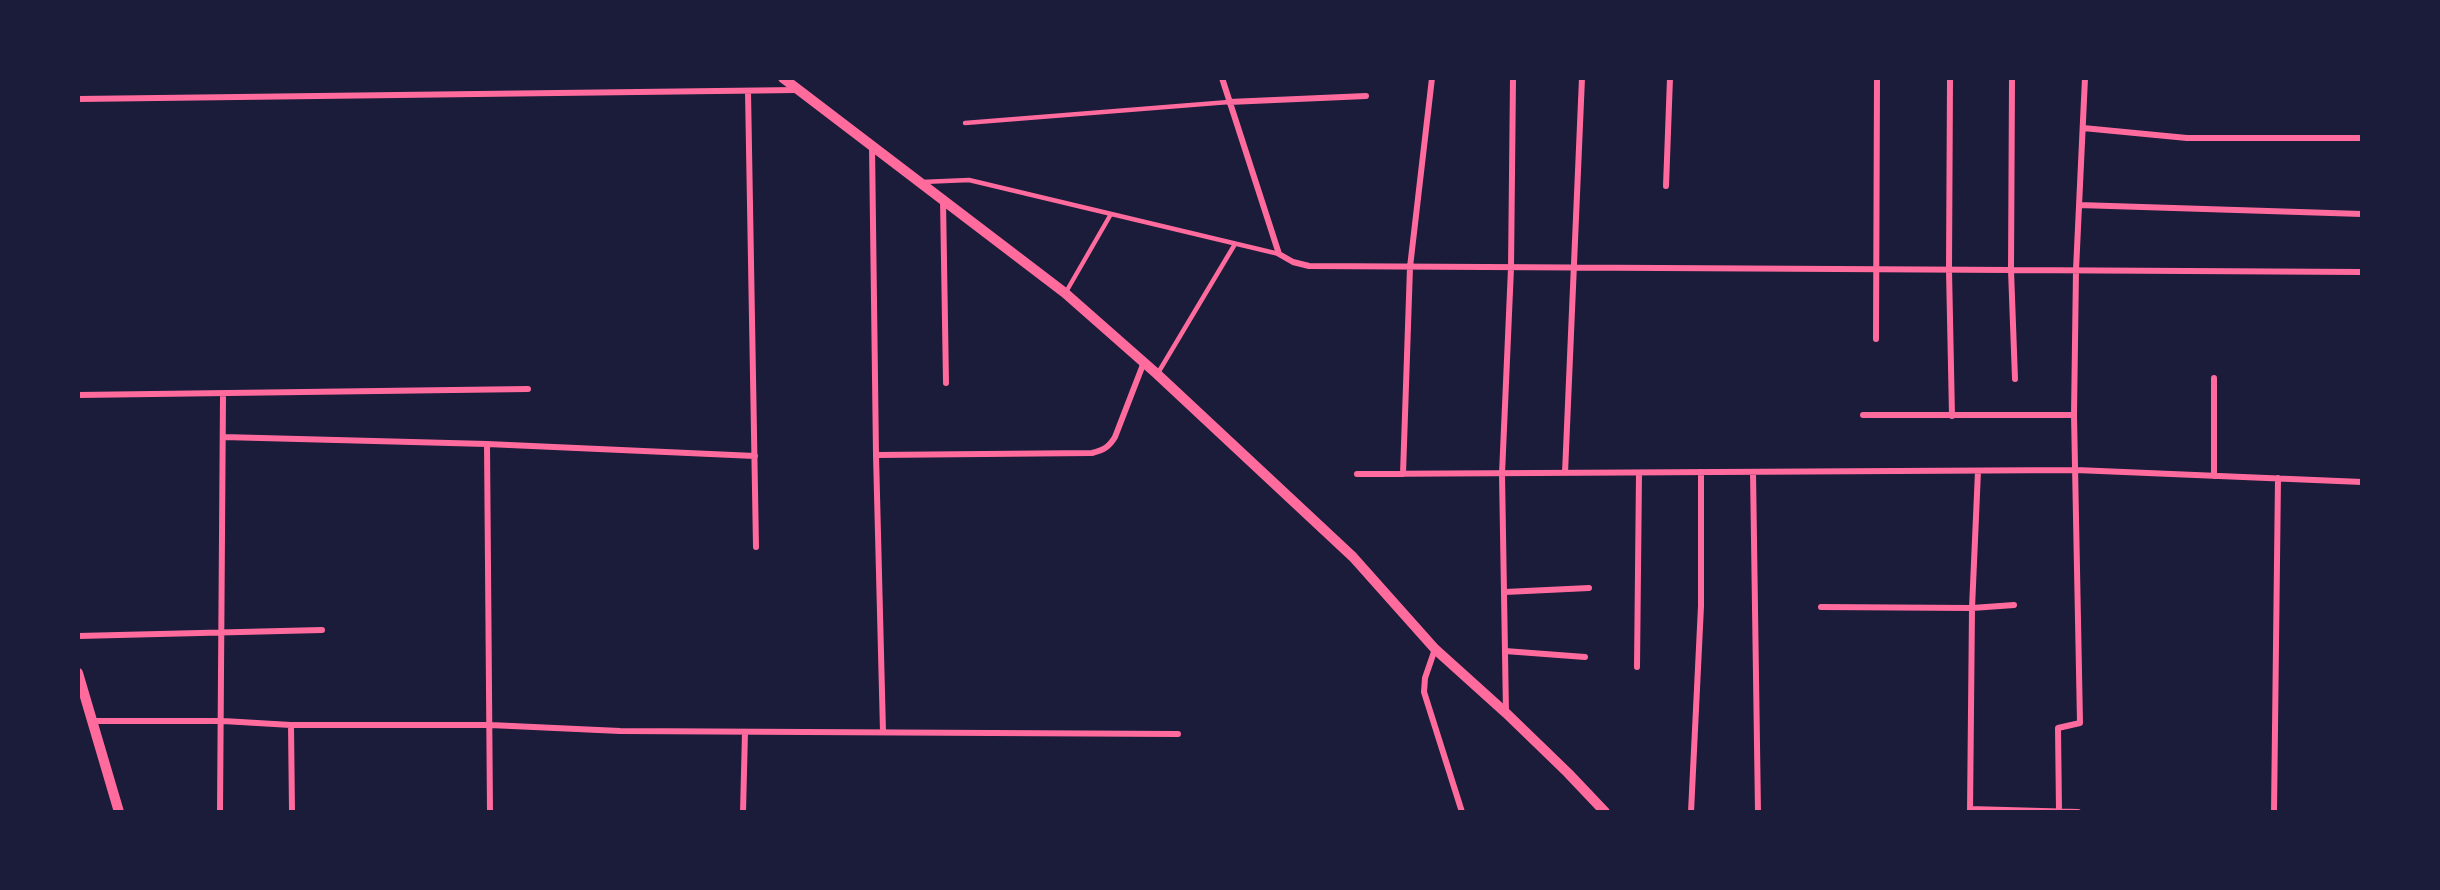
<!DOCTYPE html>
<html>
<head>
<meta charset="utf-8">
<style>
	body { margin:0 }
	#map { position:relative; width:2440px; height:890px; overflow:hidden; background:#1b1b3a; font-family:"Exo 2",sans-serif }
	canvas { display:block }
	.frame { position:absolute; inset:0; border:80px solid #1b1b3a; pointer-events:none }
</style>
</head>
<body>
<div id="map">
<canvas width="2440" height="890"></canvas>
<div class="frame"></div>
</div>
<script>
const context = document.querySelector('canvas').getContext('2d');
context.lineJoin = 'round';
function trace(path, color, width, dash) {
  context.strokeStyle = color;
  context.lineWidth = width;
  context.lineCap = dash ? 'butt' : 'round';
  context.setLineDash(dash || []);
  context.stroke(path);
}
trace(new Path2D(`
	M965 123 1229 102
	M922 182 969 180 1279 254
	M1066 292 1111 214
	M1158 373 1235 244`), '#ff6b9d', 4.5);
trace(new Path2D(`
	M1222 78 1279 254 1293 262 1309 266 2362 272
	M1950 78 1949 270 1952 416
	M2012 78 2011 270 2015 379
	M748 91 756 547
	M78 99 797 90
	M1229 102 1366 96
	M2083 128 2187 138H2362
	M872 146 876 455 883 732
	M1666 186 1670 78
	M943 200 946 383
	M2079 205 2362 214
	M1876 339 1877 78
	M78 395 528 389
	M1863 415H2074
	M223 437 487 444 755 456
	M487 444 490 812
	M876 455 1092 453C1104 450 1109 447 1115 437L1144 362
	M1753 472 1758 812
	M1565 473 1582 78
	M1357 474 2076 470 2362 482
	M1403 474 1410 267 1432 78
	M2214 476V378
	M1505 592 1589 588
	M1821 607 1972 608 2014 605
	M78 636 322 630
	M1435 649 1425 678 1424 692 1462 812
	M1505 651 1585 657
	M1637 667 1639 473
	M1506 713 1502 474 1511 268 1513 78
	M92 721H223L291 725H490L620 731 1178 734
	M291 725 292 812
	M1970 809 2078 812
	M220 812 223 395
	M743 812 745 732
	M1691 812 1701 606V472
	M1970 812 1972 608 1978 471
	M2059 812 2058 728 2080 723 2074 415 2076 270 2085 78
	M2274 812 2278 478`), '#ff6b9d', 6);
trace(new Path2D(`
	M783 78 1065 293 1157 374 1353 557 1435 649 1506 713 1568 773 1605 812
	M78 673 119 812`), '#ff6b9d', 10);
</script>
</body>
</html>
